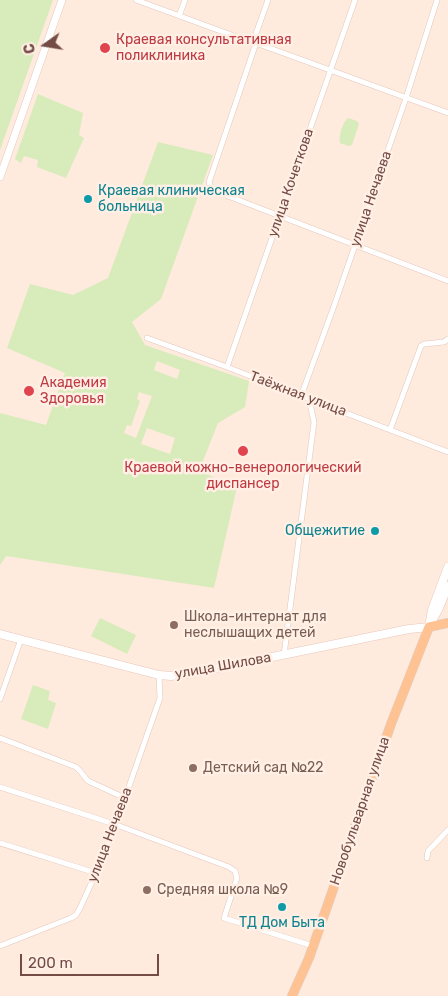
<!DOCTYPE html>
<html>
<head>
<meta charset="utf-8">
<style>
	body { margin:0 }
	#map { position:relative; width:448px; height:996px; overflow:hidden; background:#feebdd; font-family:Rubik,sans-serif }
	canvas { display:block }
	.north { position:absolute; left:20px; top:20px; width:50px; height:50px; -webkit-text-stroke:4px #ffefe4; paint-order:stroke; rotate:257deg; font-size:14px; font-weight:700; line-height:20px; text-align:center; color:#744c45 }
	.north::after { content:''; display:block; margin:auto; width:18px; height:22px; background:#744c45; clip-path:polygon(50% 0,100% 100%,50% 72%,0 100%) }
	.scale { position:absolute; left:20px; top:954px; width:139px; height:22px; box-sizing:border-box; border:2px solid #744c45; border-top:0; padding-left:6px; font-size:15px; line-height:18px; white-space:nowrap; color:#744c45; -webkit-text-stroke:4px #ffefe4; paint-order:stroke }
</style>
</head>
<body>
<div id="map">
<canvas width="448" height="996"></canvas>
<div class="north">С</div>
<div class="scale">200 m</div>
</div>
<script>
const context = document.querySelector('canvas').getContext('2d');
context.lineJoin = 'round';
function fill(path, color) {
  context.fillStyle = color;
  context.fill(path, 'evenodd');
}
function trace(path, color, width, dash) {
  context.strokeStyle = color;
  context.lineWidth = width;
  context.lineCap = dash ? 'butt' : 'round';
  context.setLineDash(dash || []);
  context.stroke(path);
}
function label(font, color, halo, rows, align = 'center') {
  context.font = font + ' Rubik,sans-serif';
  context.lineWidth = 5;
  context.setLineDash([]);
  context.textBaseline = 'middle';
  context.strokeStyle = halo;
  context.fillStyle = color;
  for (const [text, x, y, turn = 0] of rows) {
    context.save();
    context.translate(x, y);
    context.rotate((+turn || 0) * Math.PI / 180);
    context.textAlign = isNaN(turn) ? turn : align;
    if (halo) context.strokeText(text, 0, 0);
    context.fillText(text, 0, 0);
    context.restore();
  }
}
fill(new Path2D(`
	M0 0H53L0 150Z
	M38 94 83 113 79 135 84 138 66 178 37 167 38 160 24 156 21 163 15 159Z
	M348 118 357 121 359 124 352 145 349 146 340 143C338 136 343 122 348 118Z
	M158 142 213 155 161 299 132 322 145 345 249 381 245 407 218 423 199 471 237 487 214 588 6 556 0 565V413L46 425 65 373 7 348 30 284 73 295 108 278ZM157 361 180 370 177 379 154 370ZM139 392 152 396 136 438 124 433 127 425 131 426 140 401 137 399ZM147 428 175 438 170 454 141 444Z
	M100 618 136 635 127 654 91 636Z
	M33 685 50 691 48 700 56 703 48 729 21 719Z`), '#d8ebbb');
const minor = new Path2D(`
	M136 0 237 37
	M268 0 253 42 448 113
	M179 16 185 0
	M256 43 209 182 211 188 215 191 448 281
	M147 338 227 367 301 396 448 452
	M227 367 355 0
	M301 396 334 306 406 98 437 0
	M390 430 421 346 424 344 444 342 448 339
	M284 655 314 422 309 399
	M0 699 21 639
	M0 738 76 767 80 771 88 781 125 798
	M0 787 114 824 229 867 235 871 237 878 224 918 313 946
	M0 843 96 873
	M427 858 428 851 448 830
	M0 946 71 918 76 915 80 908 96 873 126 795 160 698 159 675`);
const tertiary = new Path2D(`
	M0 177 62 0`);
const secondary = new Path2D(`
	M432 621 439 608 448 586
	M429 627 432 610 448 567
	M0 634 159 675 171 676 189 674 409 629 429 627`);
const primary = new Path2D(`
	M292 996 309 958 391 724 429 627 448 623`);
trace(minor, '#e3c7bc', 6);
trace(tertiary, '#e3c7bc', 8);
trace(secondary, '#e9c6b8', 9);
trace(primary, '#dbd0cf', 10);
trace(minor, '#fff', 5);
trace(tertiary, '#fff', 7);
trace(secondary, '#fff', 8);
trace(primary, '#ffc292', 9);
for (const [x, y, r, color] of [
	[105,48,6,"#e0444e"],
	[88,199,5,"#0f9aa8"],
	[29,391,6,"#e0444e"],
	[243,451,6,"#e0444e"],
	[375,531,5,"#0f9aa8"],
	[174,625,5,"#8d6e63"],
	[193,768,5,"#8d6e63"],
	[147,890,5,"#8d6e63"],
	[282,907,5,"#0f9aa8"]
]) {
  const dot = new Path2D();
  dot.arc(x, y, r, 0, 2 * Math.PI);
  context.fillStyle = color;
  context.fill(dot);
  trace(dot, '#ffefe4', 2);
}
label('14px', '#be3a42', '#ffefe4', [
	["Краевая консультативная",116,40],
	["поликлиника",116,56],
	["Академия",40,383],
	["Здоровья",40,399],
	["Краевой кожно-венерологический",243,468,"center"],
	["диспансер",243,484,"center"]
], 'left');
label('14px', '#744c45', '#ffefe4', [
	["улица Кочеткова",291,183,-71],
	["улица Нечаева",371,199,-71],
	["Таёжная улица",298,394,21],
	["улица Шилова",223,666,-10],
	["Новобульварная улица",360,811,-71],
	["улица Нечаева",110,835,-69]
]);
label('14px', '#0d838f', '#ffefe4', [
	["Краевая клиническая",98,191],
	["больница",98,207],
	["Общежитие",365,531,"right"],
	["ТД Дом Быта",282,923,"center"]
], 'left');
label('14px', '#785e54', '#ffefe4', [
	["Школа-интернат для",184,617],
	["неслышащих детей",184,633],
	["Детский сад №22",203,768],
	["Средняя школа №9",157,890]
], 'left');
</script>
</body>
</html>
